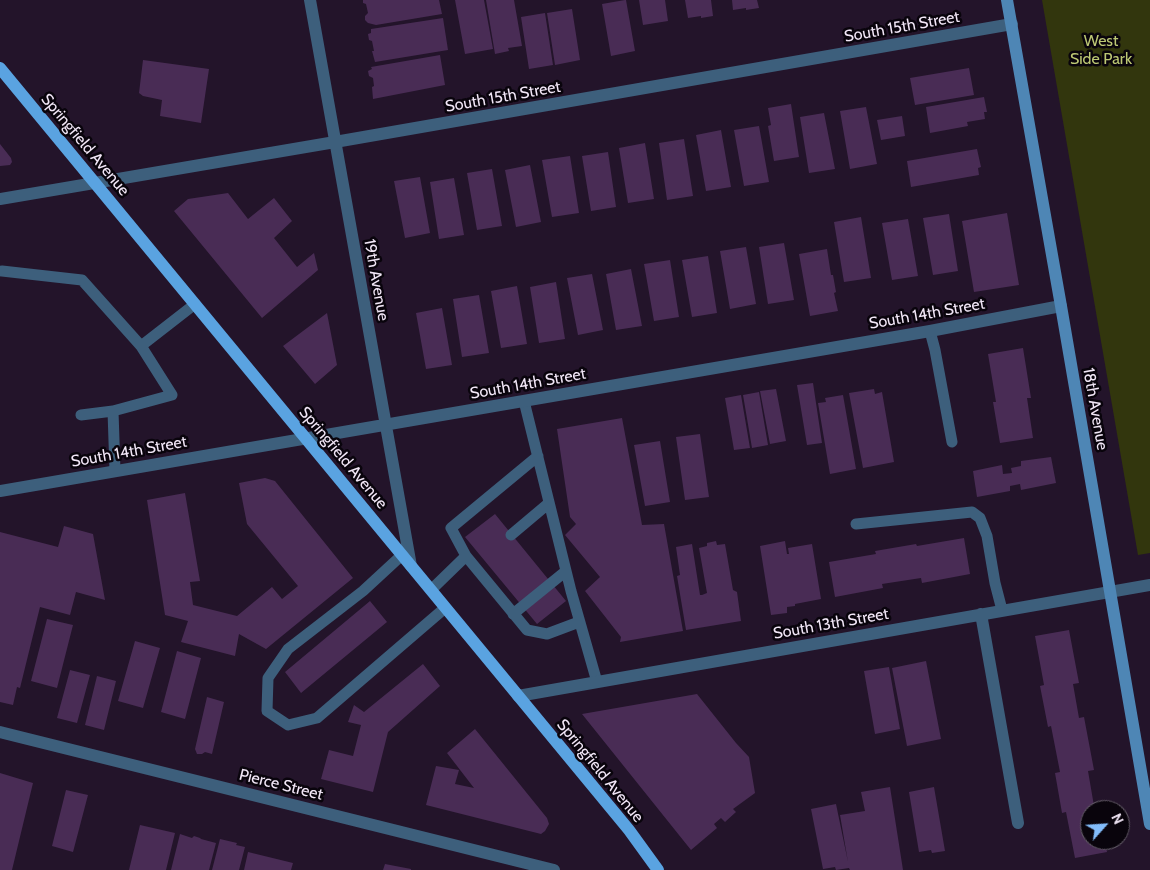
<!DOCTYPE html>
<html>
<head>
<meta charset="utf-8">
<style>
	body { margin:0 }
	#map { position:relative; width:1150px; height:870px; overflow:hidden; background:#23142a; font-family:Cabin,sans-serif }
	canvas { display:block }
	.north { position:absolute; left:1080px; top:800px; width:50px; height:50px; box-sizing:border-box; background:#09040c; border:1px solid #665f6a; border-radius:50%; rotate:64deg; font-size:14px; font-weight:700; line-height:20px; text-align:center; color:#f2e7f7 }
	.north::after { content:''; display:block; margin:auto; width:18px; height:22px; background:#82bcfa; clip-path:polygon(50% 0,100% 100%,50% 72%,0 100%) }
</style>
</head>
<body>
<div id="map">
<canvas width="1150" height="870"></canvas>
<div class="north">N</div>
</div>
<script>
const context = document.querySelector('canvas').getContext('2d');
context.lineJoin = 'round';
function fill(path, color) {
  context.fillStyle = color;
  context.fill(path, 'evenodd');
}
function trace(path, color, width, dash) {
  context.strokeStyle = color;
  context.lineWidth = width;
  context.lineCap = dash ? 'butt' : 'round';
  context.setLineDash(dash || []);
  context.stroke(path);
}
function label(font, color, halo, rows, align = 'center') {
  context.font = font + ' Cabin,sans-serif';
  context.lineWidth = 5;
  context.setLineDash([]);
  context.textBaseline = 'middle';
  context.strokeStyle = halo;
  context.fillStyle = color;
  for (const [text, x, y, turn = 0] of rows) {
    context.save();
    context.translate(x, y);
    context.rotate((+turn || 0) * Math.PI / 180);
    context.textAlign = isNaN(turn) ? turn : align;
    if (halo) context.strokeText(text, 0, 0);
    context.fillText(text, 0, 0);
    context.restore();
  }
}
fill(new Path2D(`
	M1042 0H1150V553L1138 555Z`), '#32360d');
fill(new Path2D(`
	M363 0H439L442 14 376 25 368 23 365 20V16L368 13 366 4 363 3Z
	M455 0H484L493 49 465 54Z
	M486 0H514L522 46 508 48 509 51 495 54Z
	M625 0H626L635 51 611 56 602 4Z
	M639 0H665L668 21 643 25Z
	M685 0H711L713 16 701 18V16L688 18Z
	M732 0H757L759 8 746 10V8L733 10Z
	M572 9 580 60 555 65 547 13Z
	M545 13 553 65 529 69 521 17Z
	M443 18 448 50 375 62 372 51H374L372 41 369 40 368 34 371 33V29Z
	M440 55 445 85 373 99 372 87 374 86 373 78 369 76 368 71 372 69 371 67Z
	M143 60 209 69 201 123 160 116 162 100 143 96 139 93Z
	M969 68 974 95 915 105 910 78Z
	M984 97 987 112H984L985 119 967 122 968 126 930 133 926 107Z
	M791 104 799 157 774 161 768 126 771 125 768 108Z
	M866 107 877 164 850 169 840 111Z
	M824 113 835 169 809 173 800 117Z
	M902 116 905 136 881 140 877 120Z
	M759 126 769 182 744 186 734 130Z
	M721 130 731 187 706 191 696 135Z
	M684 139 693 196 667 200 659 143Z
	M645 143 654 199 628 203 619 148Z
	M0 144 11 158 12 162 10 165 0 166Z
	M977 149 981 167 978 168 979 175 911 187 907 161Z
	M608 152 616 207 591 211 582 156Z
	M570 156 579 213 552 217 542 160Z
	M530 165 541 222 516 227 505 170Z
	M492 169 502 226 477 230 467 173Z
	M420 177 430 233 405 238 394 181Z
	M454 178 464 235 439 239 430 182Z
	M228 193 248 219 274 198 292 221 274 238 297 267 314 253 318 270 262 318 174 211 188 199Z
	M1007 213 1019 285 974 292 962 221Z
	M949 214 958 271 933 275 923 218Z
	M861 217 871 278 844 282 834 222Z
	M908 219 918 276 892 280 882 223Z
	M784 243 794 300 768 304 759 247Z
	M746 247 756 304 730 309 720 251Z
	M827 249 831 275H833L836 292 834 293 838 311 810 316 799 254Z
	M708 256 717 313 692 317 682 260Z
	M670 260 679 317 654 321 644 264Z
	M631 269 642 326 616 330 606 274Z
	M592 274 603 330 578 335 567 278Z
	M556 282 565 339 539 343 530 287Z
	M517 286 527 344 501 348 491 291Z
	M479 295 489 353 462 357 453 299Z
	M442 308 452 365 426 369 416 313Z
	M327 313 337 365 315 384 283 346Z
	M1023 348 1031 398H1027L1033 438 1000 443 993 402H996L988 354Z
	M813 383 822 443 807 445 797 385Z
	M776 389 786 441 770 444 760 391Z
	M874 389 875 394 882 392 894 462 863 468 849 393Z
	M759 392 768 445 752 448 743 395Z
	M741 395 750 448 734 450 725 398Z
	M843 395 856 469 830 474 818 403 826 402 825 398Z
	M622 418 642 525 664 524 683 631 620 642 621 637 585 591 600 577 565 535 576 524 570 517 557 429Z
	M700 434 709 497 685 500 676 437Z
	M660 441 670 502 645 506 634 445Z
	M1051 457 1056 483 1021 490 1020 484 1010 486V491L977 497 973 471 1002 465 1003 474 1012 473 1011 468 1021 466V461Z
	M265 478 275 481 353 578 266 649 239 634 235 656 181 642 188 621 165 615 147 500 185 493 200 581 190 582 193 605 237 616 272 587 282 599 298 586 247 524 239 483Z
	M495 514 566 601 537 624 465 537Z
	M64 526 93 534 105 600 76 592 70 615 40 607 20 688 17 687 13 705 0 702V532L58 547Z
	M964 538 970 574 922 583 921 578 882 584 883 588 835 597 829 562 876 554 875 551 916 544 917 546Z
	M716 541 717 545 725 544 733 590 737 592 741 621 686 630 677 576 680 575 676 547 692 544 700 595H702L707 593 699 548 707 546V543Z
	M785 541 787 554H789L788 548 812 544 821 599 795 604V606L787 607V613L771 615 760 546Z
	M370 601 387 622 301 693 285 672Z
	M47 619 73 625 57 688 31 681Z
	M1069 630 1079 683 1073 684 1079 718 1084 717 1094 770 1088 771 1094 806 1098 805 1099 810H1090V840H1105L1107 852 1075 858 1066 812 1062 813 1055 773 1060 772 1051 726 1048 727 1040 686 1044 685 1035 636Z
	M135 641 160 648 143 708 118 701Z
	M177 651 201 658 185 719 161 712Z
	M926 661 941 739 907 746 892 668Z
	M423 664 440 686 388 732 373 792 321 779 329 750 353 756 361 725 348 722 354 705 364 712Z
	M889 667 900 729 875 734 864 671Z
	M70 670 90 675 77 723 57 718Z
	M97 676 116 681 104 730 85 725Z
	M697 694 736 743 749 757 755 793 733 809 736 812 725 822 721 818 714 824 717 828 691 850 582 714Z
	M207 697 224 702 212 754 205 752 202 754H197L195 749Z
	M475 729 547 818 549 824 545 831 541 834 426 805 436 766 459 770 455 784 474 788 447 753Z
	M0 773 33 783 12 870H0Z
	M890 787 903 870H850L849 868 836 870 835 867 823 869 811 809 836 804 848 862 840 815 865 811 861 792Z
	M934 787 945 851 932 853 931 850 919 852 909 792Z
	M66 790 88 795 73 852 52 846Z
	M140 825 175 833 166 870H129Z
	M180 834 192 838 194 836 200 838 201 839 216 843 209 870H171Z
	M220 839 237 843 236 845 245 847 239 870H212Z
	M248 852 293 863 291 870H244Z
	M385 864 411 869V870H383Z`), '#492c55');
trace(new Path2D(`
	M2 271 82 280 141 346
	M930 331 935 350 952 442
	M524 401 571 591 597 682
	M81 415 113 411
	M115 471 113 411 172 395 141 346 195 304
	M856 524 972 512 980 518 987 536 995 583 1002 610
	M511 535 549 503
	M402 555 363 591 288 649 268 678 267 711 288 725 317 718 445 608
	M466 556 527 630 547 634 579 622
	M431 590 466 556 451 528 538 456
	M513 614 566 571`), '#3d5f7c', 11);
trace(new Path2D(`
	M310 0 411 566
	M0 199 335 142 1012 24
	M0 491 930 331 1061 306
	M981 614 1018 823
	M518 696 1150 585
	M0 732 554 870`), '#3d5f7c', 12);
trace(new Path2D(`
	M1007 0 1061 306 1150 824`), '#4e86b5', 12);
trace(new Path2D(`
	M0 68 629 830 658 870`), '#5aa3e1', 12);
label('16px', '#f2e7f7', '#09040c', [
	["South 15th Street",902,27,-10],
	["South 15th Street",503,97,-10],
	["Springfield Avenue",85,145,50],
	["19th Avenue",376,280,80],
	["South 14th Street",927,314,-10],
	["South 14th Street",528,384,-10],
	["18th Avenue",1095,409,80],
	["South 14th Street",129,452,-10],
	["Springfield Avenue",343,458,50],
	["South 13th Street",831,624,-10],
	["Springfield Avenue",600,771,51],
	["Pierce Street",281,785,14]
]);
label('16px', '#bdc874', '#09040c', [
	["West",1101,41],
	["Side Park",1101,59]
]);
</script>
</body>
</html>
